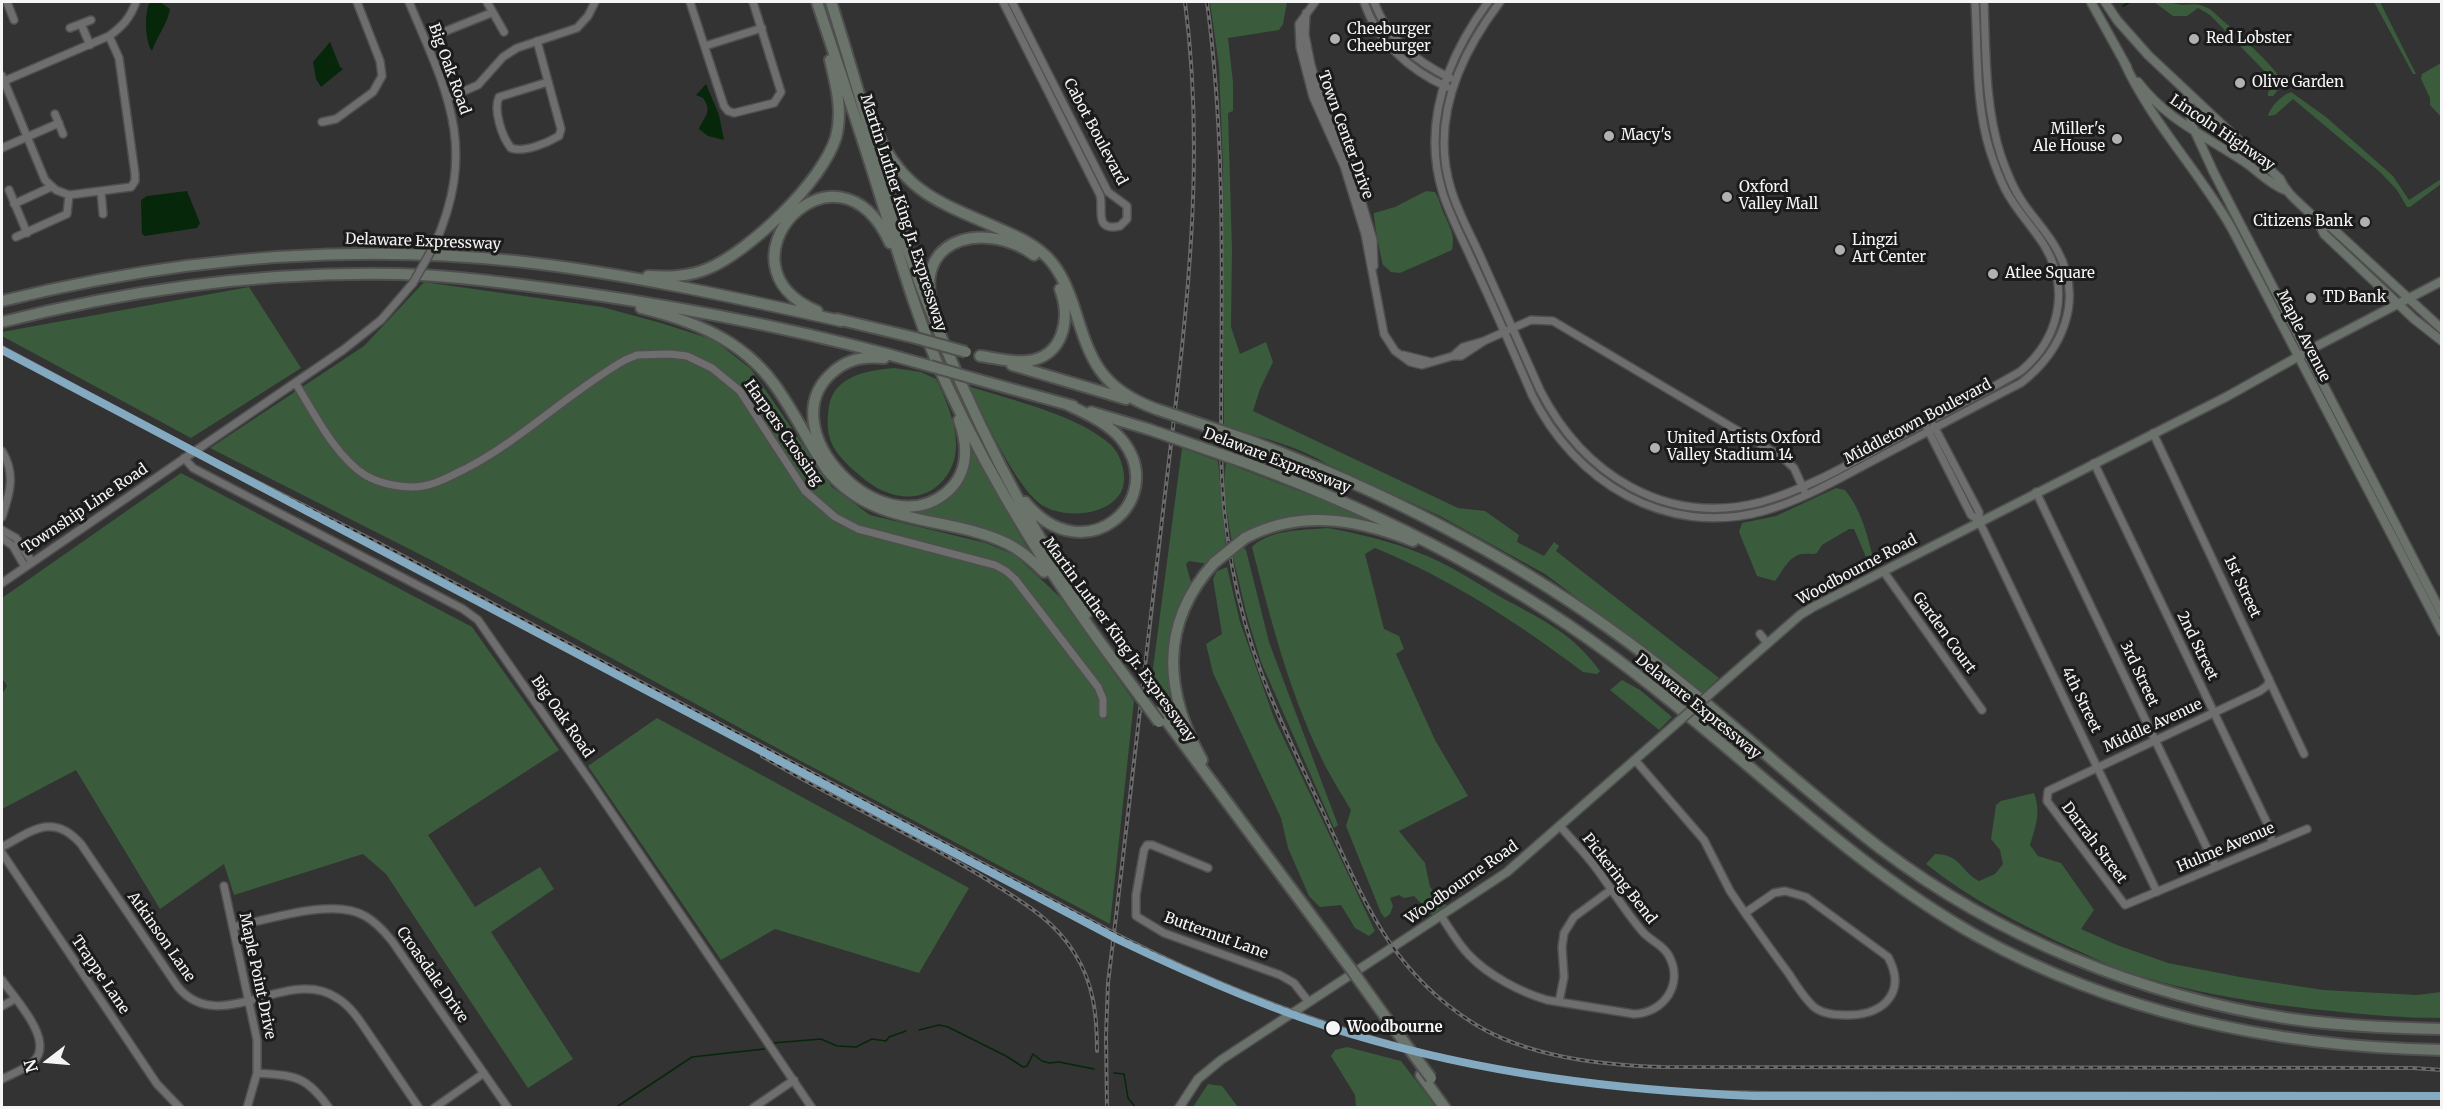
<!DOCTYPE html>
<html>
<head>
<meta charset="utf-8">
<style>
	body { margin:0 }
	#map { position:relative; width:2443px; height:1109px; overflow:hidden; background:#333; font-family:Merriweather,serif }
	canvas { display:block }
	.frame { position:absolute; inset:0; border:3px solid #f4f5f4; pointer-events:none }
	.north { position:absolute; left:18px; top:1031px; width:60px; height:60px; -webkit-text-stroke:4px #1a1b1a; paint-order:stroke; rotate:254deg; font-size:16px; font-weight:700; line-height:24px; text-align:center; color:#f4f5f4 }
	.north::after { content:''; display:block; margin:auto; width:21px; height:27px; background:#f4f5f4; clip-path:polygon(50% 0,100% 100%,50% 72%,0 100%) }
</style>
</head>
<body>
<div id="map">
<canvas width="2443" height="1109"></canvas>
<div class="frame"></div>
<div class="north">N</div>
</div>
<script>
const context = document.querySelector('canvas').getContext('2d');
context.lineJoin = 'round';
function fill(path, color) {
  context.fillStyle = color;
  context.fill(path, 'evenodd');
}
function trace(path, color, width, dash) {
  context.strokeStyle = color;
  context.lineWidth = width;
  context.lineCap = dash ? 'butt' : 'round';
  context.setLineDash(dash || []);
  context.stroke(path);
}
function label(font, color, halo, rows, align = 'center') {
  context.font = font + ' Merriweather,serif';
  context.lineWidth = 6;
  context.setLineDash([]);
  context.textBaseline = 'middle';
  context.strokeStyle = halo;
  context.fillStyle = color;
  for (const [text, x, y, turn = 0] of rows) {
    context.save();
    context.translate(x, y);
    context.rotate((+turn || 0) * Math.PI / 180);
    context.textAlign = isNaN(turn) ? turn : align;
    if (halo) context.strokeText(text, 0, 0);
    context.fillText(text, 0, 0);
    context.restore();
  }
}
fill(new Path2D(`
	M1210 2H1287L1283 24 1279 30 1228 38 1233 82V111L1228 113 1232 249 1231 327 1240 354 1266 342 1273 362 1260 389 1253 411 1458 508 1485 511 1519 535 1517 542 1544 556 1554 542 1559 546 1556 551 1719 678 1701 695 1647 650 1545 574 1440 516 1329 465C1296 445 1259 437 1224 426L1223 169 1219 66Z
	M2154 2C2163 1 2170 3 2178 4 2192 7 2192 0 2210 9 2224 22 2280 69 2283 84L2273 96H2268V92L2275 82 2210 15 2198 8 2187 16H2173Z
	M2374 2H2380L2416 74H2413Z
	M2441 63V117L2430 105V98L2421 79 2422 74Z
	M2291 92 2326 117 2393 176 2409 200 2441 179V184L2410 207H2407L2397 190 2380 172 2293 99 2275 115 2268 116C2270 107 2282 95 2291 92Z
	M1426 191 1435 192C1440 200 1441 208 1445 216 1451 230 1455 235 1452 250L1400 273 1391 272 1383 265C1381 257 1373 218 1374 213L1395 207Z
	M424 282 602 307 661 323 714 340 751 369 832 487 870 515 986 543 1015 555 1060 597 1134 701 1110 924 797 759 435 562 210 448 364 346Z
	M249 287 301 368 191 438 2 336V332Z
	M894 368 921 372 936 379C945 398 956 422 956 444 957 474 932 501 901 496 884 494 869 484 857 473 833 452 824 439 829 406 834 376 868 370 894 368Z
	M968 386C1011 400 1078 415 1111 445 1118 452 1121 460 1123 469 1134 514 1066 524 1039 503 1013 482 985 417 968 386Z
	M1182 448 1218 461 1226 547 1208 564 1189 561 1186 564 1192 586 1170 683 1177 715 1171 718 1150 691Z
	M973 452 1033 558 1016 545 895 510 944 499 969 453Z
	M1226 463 1346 509 1389 529 1327 516 1232 543C1228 517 1221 489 1226 463Z
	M181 473 472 627 559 750 428 835 475 907 540 867 554 889 491 932 573 1059 528 1088 386 874 363 854 234 895 224 864 160 909 76 770 2 809V694L7 686 2 678V598Z
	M1836 488 1845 490C1863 512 1868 539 1875 565L1872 567 1869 564 1854 529H1849L1822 545 1817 553C1812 555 1808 553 1803 554 1789 555 1783 571 1775 581L1757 576 1739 532 1742 523 1776 516Z
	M1328 528C1367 535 1406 545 1442 563 1464 574 1485 588 1506 600 1545 621 1573 634 1600 671L1597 674 1583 672C1518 623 1451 579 1375 548L1365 554 1384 629 1399 636 1404 649 1396 654 1435 740 1468 796 1399 831 1425 863 1430 887 1448 907 1433 916 1414 896 1404 898 1399 895 1390 898 1393 906 1390 914 1385 918 1381 913 1346 826 1351 810C1340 791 1328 773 1319 753 1288 688 1270 617 1252 547 1270 529 1304 530 1328 528Z
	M1243 547 1246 550 1269 642 1338 825 1334 828 1261 662 1247 616 1232 553Z
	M1227 567 1240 622 1274 718 1375 931 1369 936 1355 928 1341 905 1320 907 1309 896 1288 848 1281 818 1213 673 1206 644 1222 634 1213 579 1217 571Z
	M1622 680 1640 690 1672 717 1659 730 1610 690Z
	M657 718 969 888 919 973 775 929 721 960 588 766Z
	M2034 793C2041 812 2036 826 2030 845L2038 856 2061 863 2094 910 2081 929 2117 945 2168 963 2245 978 2323 990 2417 995 2441 992V1018C2404 1018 2369 1015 2332 1011 2262 1004 2189 993 2122 970 2105 964 2088 955 2072 948 2021 925 1970 899 1926 864L1935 854C1961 854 1961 872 1979 881L1995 874 2003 864 2000 850 1991 839 1996 805 2001 801Z
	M1347 1047 1401 1061 1436 1107H1356L1355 1095 1331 1056 1335 1050Z
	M1208 1084 1222 1086 1238 1107H1193Z`), '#3a5b3c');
fill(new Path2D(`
	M150 2H160L170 9C167 25 157 36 152 51 145 42 144 11 150 2Z
	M330 42 340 67 343 69 321 87 316 79 313 62Z
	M706 84 719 115 724 140 708 136 699 129C704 117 713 112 703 98L696 95Z
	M187 191 200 223 197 228 145 236 142 234 141 200 147 196Z`), '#062709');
trace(new Path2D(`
	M2123 6 2130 2
	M919 1030 939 1025 948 1027 1006 1056 1023 1067 1027 1066 1033 1054 1042 1061 1049 1063 1059 1062 1094 1069
	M773 1043 821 1039 837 1046 856 1047 872 1039 886 1041 889 1037 906 1031
	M1114 1073 1124 1074 1128 1098 1136 1108
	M615 1108 692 1057 764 1049`), '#062709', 1.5);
const minor = new Path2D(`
	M7 2 14 20
	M409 2C447 92 478 146 435 244
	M487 2 504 32
	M690 2 724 106 728 111 734 113 774 103 781 92 753 2
	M1003 2 1100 195C1104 208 1093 232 1120 226L1127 219V206L1108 192 1012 2
	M1315 2 1299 24 1300 47 1313 97 1344 166 1365 234 1384 334 1395 351 1410 362 1422 365 1453 356H1461L1484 341
	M1364 2C1377 41 1409 70 1447 87
	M1374 2C1388 39 1414 60 1450 78
	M1488 2C1447 58 1421 124 1443 194 1451 218 1464 242 1474 265 1494 308 1513 351 1532 395 1575 482 1665 538 1764 511 1799 501 1831 483 1863 466 1916 438 1968 410 2021 383 2062 351 2085 300 2057 250 2047 231 2031 216 2020 198 2012 186 2006 170 2001 156 1985 107 1986 53 1984 2
	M1500 2C1459 56 1430 120 1451 189 1458 213 1472 237 1482 260 1502 304 1521 347 1540 390 1583 474 1665 527 1761 502 1810 488 1856 460 1901 436 1941 414 1982 394 2021 371 2059 339 2071 289 2044 245 2032 226 2015 209 2005 189 1999 177 1994 163 1990 151 1975 104 1978 51 1975 2
	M1306 13 1305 35 1311 65 1323 106 1350 164 1358 189 1373 240 1374 266
	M81 24 90 45
	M70 28 91 20
	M446 31 491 13
	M537 41 561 129 559 136C547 143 524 153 511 148 502 137 493 110 499 97L548 82
	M705 46 762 28
	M2 76 45 180 56 190 69 195 131 187 135 181V174L119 58 109 36
	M2 82 109 36C123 26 130 18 136 2
	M448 98 478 85 503 57 517 48 577 28 588 16 595 2
	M55 114 63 134
	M322 122 336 119 373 92 382 76 380 61 357 2
	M2 148 59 123
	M9 190 27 233
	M101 192 103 214
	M14 204 51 187
	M16 237 67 214 69 195
	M1403 355 1431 362
	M1453 356 1463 347 1484 341 1531 320 1553 321 1782 457 1794 468 1804 490
	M296 384C314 413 336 457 365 475 380 484 405 489 423 486 438 484 452 475 465 469 523 439 569 392 625 360L637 355 670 354 687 356 712 368 740 391 805 491 835 517 858 529 995 565 1006 571 1015 579 1098 687 1103 699V714
	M1934 426 1979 512V521
	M1927 428 1971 515 1979 521 2157 892
	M2153 433 2304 754
	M2 451C16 474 10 493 2 517
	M184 458 193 468 463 609 478 620 595 788 812 1108
	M2094 463 2268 825 2272 842
	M2036 492 2216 867
	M2 530 16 538 32 562
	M2 538 13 546 25 567
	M1884 572 1982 710
	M2 583 343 350 381 320 413 283
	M1760 634 1767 643
	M2269 679 2268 685 2260 691 2048 791 2047 801 2125 905 2307 829
	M1635 760 1704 840 1730 891 1745 913
	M2 847C32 831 53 812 81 844L178 987C220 1038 287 965 337 998 354 1008 364 1028 375 1043 390 1065 404 1086 419 1108
	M2 853 157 1084 180 1108
	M1208 868 1152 845H1147L1144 850 1136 895V916L1164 933 1280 975 1294 983 1308 1001
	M224 886 257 1040V1073L247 1108
	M1785 891 1806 897 1888 957C1907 992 1884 1014 1850 1015 1838 1015 1824 1015 1814 1007 1804 998 1796 985 1789 974 1774 954 1759 933 1745 913L1774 893Z
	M1441 916C1450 929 1458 944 1469 955 1488 975 1520 992 1547 1000L1634 1014C1664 1013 1684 984 1669 956 1663 944 1650 941 1642 931 1624 910 1610 886 1593 864 1583 851 1571 839 1560 826
	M233 927C267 920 334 897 365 916 376 922 384 931 392 941L508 1108
	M2 980C14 998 55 1040 34 1061 26 1069 12 1074 2 1079
	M1559 1002 1564 977 1562 947 1564 933 1574 917 1612 889
	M2 1006 15 999
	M257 1073C295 1076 306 1075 329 1108
	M434 1108 484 1073
	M753 1108 794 1080`);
const major = new Path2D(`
	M2091 2 2127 67
	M2105 2 2117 20 2148 55 2280 179C2290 202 2316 211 2324 234L2414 319 2442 341
	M2124 62C2152 123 2199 171 2232 229L2442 632
	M2138 82C2167 120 2204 135 2243 161 2257 170 2269 184 2285 190
	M2188 94 2191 123 2214 173 2442 614
	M2321 224 2331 227 2442 329
	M1711 693 1800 615 1813 607 2226 397 2317 346 2442 281
	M1179 1108 1198 1079 1221 1060 1507 872 1678 722`);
const highway = new Path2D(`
	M817 2C838 66 860 130 880 195 900 259 918 322 946 383 996 491 1054 581 1125 676
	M831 2C862 99 888 202 925 297 968 407 1021 515 1087 613
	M878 134C905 194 944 204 1000 229 1016 236 1033 243 1047 257 1060 270 1067 287 1073 304 1090 358 1098 388 1156 409
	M648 276C668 277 688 277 707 269 749 252 823 181 836 137 843 111 836 85 830 60
	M2 301C170 259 342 243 515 261 625 273 733 297 841 321
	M931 301C917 233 991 223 1034 255
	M641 308C693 321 741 339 774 384 794 411 808 442 827 470 875 529 947 514 1008 544 1022 551 1033 561 1044 572
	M817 311C708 265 836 125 890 243
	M837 319 916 338
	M2 322C132 289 265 271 399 274 461 276 522 285 583 293 700 310 816 333 930 366
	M980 356C995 358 1012 363 1027 361 1064 357 1071 318 1060 289
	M884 358C866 356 847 359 833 372 767 428 882 548 947 492 969 473 968 445 959 420
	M1012 365 1126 399
	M972 378 1073 406
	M1091 412 1148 429
	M1248 440C1376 488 1498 549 1610 629 1705 696 1788 778 1880 848 1998 937 2139 995 2285 1018 2337 1026 2389 1028 2442 1029
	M1249 464C1386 515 1515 581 1631 670 1747 758 1849 864 1977 936 2120 1015 2279 1047 2442 1050
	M1025 502C1085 575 1170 499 1122 440 1108 423 1087 414 1068 405
	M1245 538C1301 509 1356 519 1413 541
	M1160 712 1351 969
	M1202 760C1164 691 1159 624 1214 563
	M1356 976 1384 1015
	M1421 1075 1445 1108`);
trace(minor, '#4f4f4f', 10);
trace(major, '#4f4f4f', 11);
trace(highway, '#4f4f4f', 14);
trace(minor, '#6e6e6e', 7);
trace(major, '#6b726c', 8);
trace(highway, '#6a746a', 10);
const rail = new Path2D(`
	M1207 2C1227 150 1221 299 1221 449 1222 526 1235 603 1262 675 1280 722 1302 767 1323 812 1363 898 1389 970 1473 1023 1527 1057 1600 1065 1662 1067L2413 1068 2442 1070
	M2 347 218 462 377 542 1120 936C1278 1016 1446 1070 1623 1087 1673 1092 1723 1092 1773 1093L2442 1094
	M762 756C835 800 913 834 986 879 1019 900 1054 919 1075 954 1094 984 1097 1016 1097 1051
	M1107 1108 1106 1036 1108 983C1127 829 1143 675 1162 520 1182 346 1208 177 1185 2`);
trace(rail, '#6a6a6a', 4);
trace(rail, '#1a1b1a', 1.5, [4.5]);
const minorBridge = new Path2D(`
	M413 283 435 244`);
const majorBridge = new Path2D(`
	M1678 722 1711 693`);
const highwayBridge = new Path2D(`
	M916 338 966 352
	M930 366 972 378
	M1156 409 1248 440
	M1148 429 1249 464
	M1214 563 1245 538
	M1125 676 1159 722
	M1351 969 1356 976
	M1384 1015 1431 1078`);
trace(minorBridge, '#4f4f4f', 10, []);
trace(majorBridge, '#4f4f4f', 11, []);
trace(highwayBridge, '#4f4f4f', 14, []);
trace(minorBridge, '#6e6e6e', 7);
trace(majorBridge, '#6b726c', 8);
trace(highwayBridge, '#6a746a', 10);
trace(new Path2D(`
	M2 350 1119 940C1194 976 1271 1010 1351 1034 1485 1074 1615 1090 1754 1096H2442`), '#83aac1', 8);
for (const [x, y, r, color] of [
	[1335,39,6,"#b0b1b0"],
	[2194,39,6,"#b0b1b0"],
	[2240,83,6,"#b0b1b0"],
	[1609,136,6,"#b0b1b0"],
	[2117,139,6,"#b0b1b0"],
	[1727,197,6,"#b0b1b0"],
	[2365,222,6,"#b0b1b0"],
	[1840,250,6,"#b0b1b0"],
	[1993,274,6,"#b0b1b0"],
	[2311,298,6,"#b0b1b0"],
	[1655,448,6,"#b0b1b0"],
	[1333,1028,8,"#f4f5f4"]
]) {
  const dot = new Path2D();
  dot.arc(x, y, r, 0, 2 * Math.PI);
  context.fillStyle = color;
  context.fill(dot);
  trace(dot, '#1a1b1a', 2);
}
label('15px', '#f4f5f4', '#1a1b1a', [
	["Cheeburger",1347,30],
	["Cheeburger",1347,47],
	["Red Lobster",2206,39],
	["Olive Garden",2252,83],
	["Miller's",2105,130,"right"],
	["Ale House",2105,147,"right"],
	["Macy's",1621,136],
	["Oxford",1739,188],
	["Valley Mall",1739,205],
	["Citizens Bank",2353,222,"right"],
	["Lingzi",1852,241],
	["Art Center",1852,258],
	["Atlee Square",2005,274],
	["TD Bank",2323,298],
	["United Artists Oxford",1667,439],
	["Valley Stadium 14",1667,456]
], 'left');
label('15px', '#f4f5f4', '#1a1b1a', [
	["Big Oak Road",449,69,70],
	["Cabot Boulevard",1095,132,62],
	["Lincoln Highway",2222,133,34],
	["Town Center Drive",1345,135,70],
	["Martin Luther King Jr. Expressway",903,213,72],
	["Delaware Expressway",423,242,2],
	["Maple Avenue",2303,336,63],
	["Middletown Boulevard",1918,422,-28],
	["Harpers Crossing",783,433,55],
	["Delaware Expressway",1277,461,21],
	["Township Line Road",85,509,-34],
	["Woodbourne Road",1857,570,-28],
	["1st Street",2242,587,65],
	["Garden Court",1944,633,54],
	["Martin Luther King Jr. Expressway",1119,640,54],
	["2nd Street",2197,646,64],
	["3rd Street",2139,674,65],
	["4th Street",2081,700,64],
	["Delaware Expressway",1698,707,39],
	["Big Oak Road",562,717,55],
	["Middle Avenue",2153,726,-25],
	["Darrah Street",2094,843,53],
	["Hulme Avenue",2226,848,-23],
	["Pickering Bend",1619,879,52],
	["Woodbourne Road",1462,883,-35],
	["Butternut Lane",1216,936,20],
	["Atkinson Lane",161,937,55],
	["Trappe Lane",100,975,56],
	["Croasdale Drive",432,975,55],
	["Maple Point Drive",257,976,78]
]);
label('bold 15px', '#f4f5f4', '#1a1b1a', [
	["Woodbourne",1347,1028]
], 'left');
</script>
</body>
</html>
